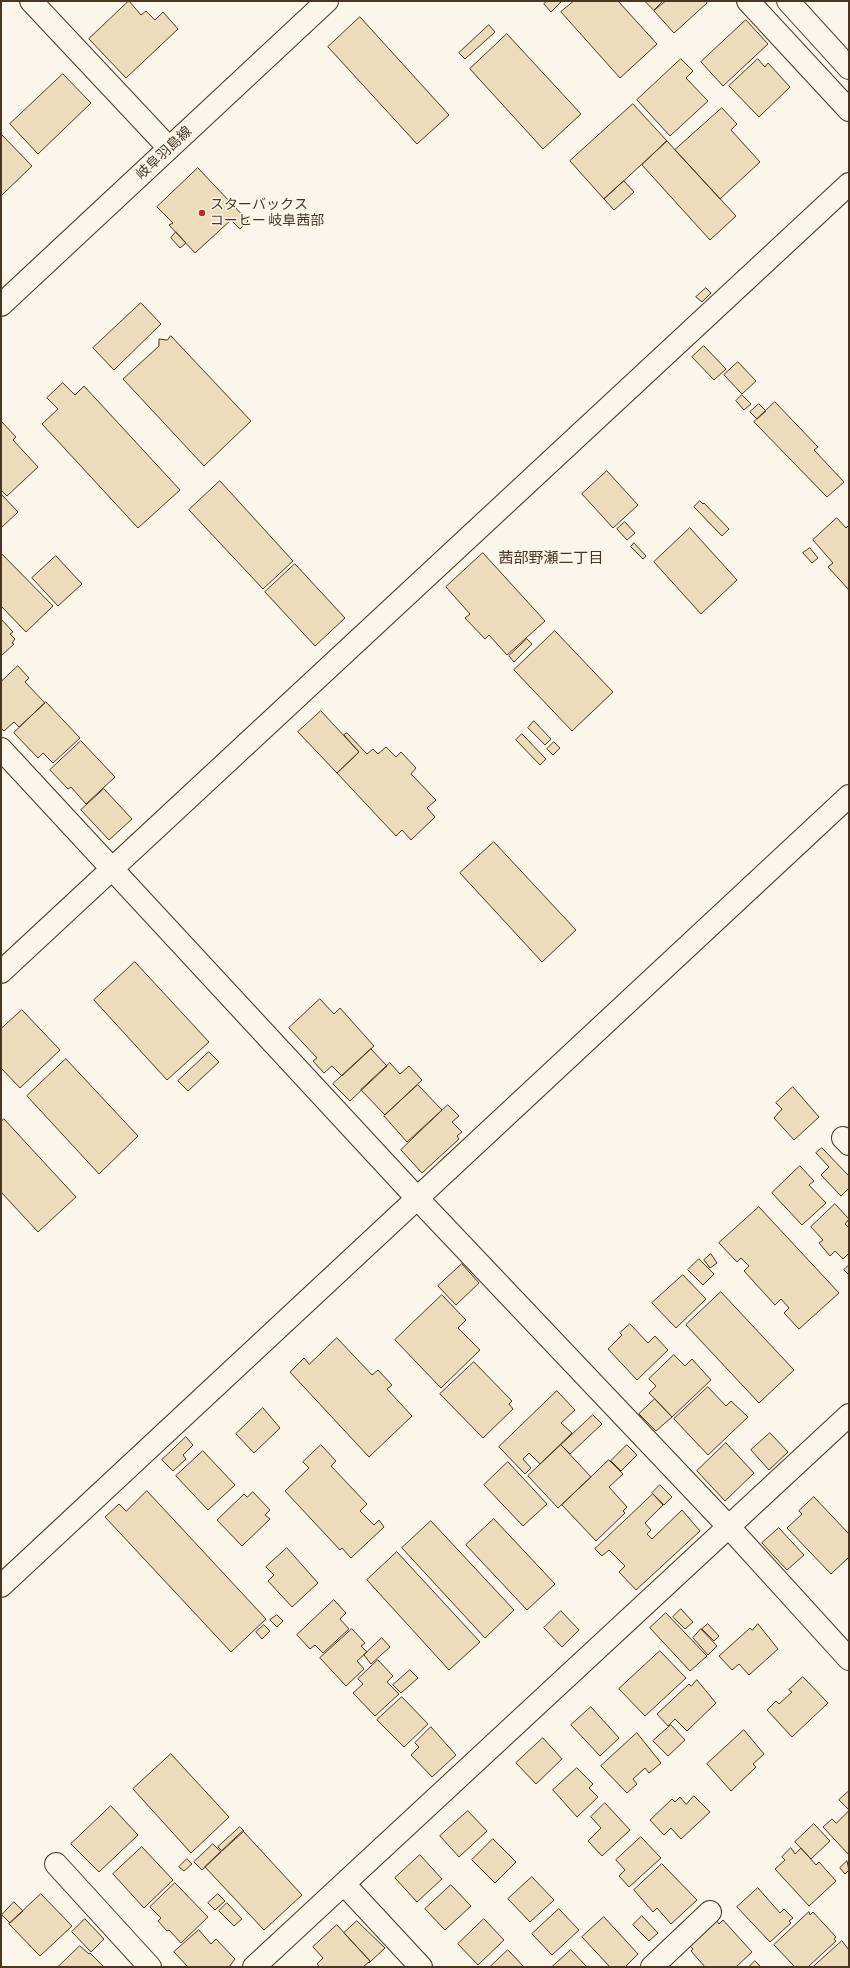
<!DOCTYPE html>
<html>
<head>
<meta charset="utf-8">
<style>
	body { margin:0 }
	#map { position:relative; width:850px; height:1968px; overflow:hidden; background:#fbf6e9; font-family:"Alegreya Sans",sans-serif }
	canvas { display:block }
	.frame { position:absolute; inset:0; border:2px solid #4a3520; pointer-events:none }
</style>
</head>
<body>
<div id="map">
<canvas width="850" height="1968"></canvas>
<div class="frame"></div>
</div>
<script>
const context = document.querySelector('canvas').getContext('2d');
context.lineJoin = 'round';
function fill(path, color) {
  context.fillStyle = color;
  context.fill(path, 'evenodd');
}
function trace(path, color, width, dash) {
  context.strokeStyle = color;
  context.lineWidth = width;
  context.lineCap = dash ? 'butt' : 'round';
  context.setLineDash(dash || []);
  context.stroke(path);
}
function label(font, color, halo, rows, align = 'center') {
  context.font = font + ' "Alegreya Sans","Noto Sans JP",sans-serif';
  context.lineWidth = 3;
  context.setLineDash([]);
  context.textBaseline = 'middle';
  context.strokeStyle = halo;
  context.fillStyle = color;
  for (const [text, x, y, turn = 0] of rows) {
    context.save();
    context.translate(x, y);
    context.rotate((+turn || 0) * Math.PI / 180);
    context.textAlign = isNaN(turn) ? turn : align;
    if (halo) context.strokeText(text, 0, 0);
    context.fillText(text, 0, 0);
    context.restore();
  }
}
const building = new Path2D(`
	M129 1 141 15 146 11 155 20 163 12 178 29 126 78 89 39Z
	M547 1H562L551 12 544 4Z
	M574 1H618L657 44 620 78 561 12Z
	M645 1H663L654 10Z
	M666 1H706L707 3 674 33 654 11Z
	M360 17 449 115 417 144 328 47Z
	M746 20 768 44 723 86 701 62Z
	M489 25 495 32 465 59 459 53Z
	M507 34 581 114 543 149 470 69Z
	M681 59 693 71 686 78 708 101 670 136 637 100Z
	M758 59 765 67 768 63 790 87 759 117 729 86Z
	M63 74 91 103 38 154 10 124Z
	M633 104 667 141 604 199 570 161Z
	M722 108 737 124 731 130 760 162 720 199 675 150Z
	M1 134 32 166 1 196Z
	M667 141 736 216 710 240 642 165Z
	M198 168 248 221 240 229 231 220 195 253 169 225 173 223 157 207Z
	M624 181 634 192 614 210 604 199Z
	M176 232 186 243 180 248 171 238Z
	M706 288 711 293 702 302 696 297Z
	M141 303 161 324 114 370 93 348Z
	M171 336 251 421 204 466 123 379 159 346V339L167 340Z
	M704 346 726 369 714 380 692 357Z
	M738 362 756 381 742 394 724 375Z
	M63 383 75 395 84 386 180 490 138 528 42 424 58 409 47 398Z
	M742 395 751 404 744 410 736 401Z
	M775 402 818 447 814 450 844 482 827 497 754 422Z
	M759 404 766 411 757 419 750 412Z
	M1 421 16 437 13 440 38 467 7 496 1 490Z
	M607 471 638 505 613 528 582 494Z
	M220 481 293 561 263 589 189 510Z
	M1 494 18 512 1 528Z
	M700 501 703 504 704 503 729 529 722 536 694 507Z
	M837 518 846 528 849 525V590L828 567 833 563 813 540Z
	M625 522 635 533 627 540 617 529Z
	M690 528 737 580 701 614 654 562Z
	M634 543 646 556 643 559 631 547Z
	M810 548 818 558 812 563 803 553Z
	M1 553 53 606 26 632 1 606Z
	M483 553 545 621 507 655 489 635 485 639 465 618 470 614 446 587Z
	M56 556 82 584 58 606 32 578Z
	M295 564 345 618 315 646 265 592Z
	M1 619 13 632 10 634 15 639 12 643 14 644 1 656Z
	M555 631 613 692 572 731 514 670Z
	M527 639 532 644 514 662 509 656Z
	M18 666 29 678 25 682 45 703 19 727 14 722 4 731 1 728V682Z
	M46 702 80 738 53 763 43 753 38 758 14 733Z
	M321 711 359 752 337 773 298 732Z
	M534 721 551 739 545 745 528 728Z
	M347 733 367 754 373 749 378 754 386 747 396 757 401 752 416 768 411 774 436 800 427 808 435 817 411 840 402 830 396 836 337 773 359 752 344 735Z
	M522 734 546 759 540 765 516 740Z
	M81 741 115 777 86 804 71 787 68 789 50 770Z
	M554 742 560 748 553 755 547 749Z
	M104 789 132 819 109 840 81 810Z
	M494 842 576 930 542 962 460 873Z
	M135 962 209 1042 167 1080 94 1000Z
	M320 999 334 1014 340 1008 374 1046 342 1076 332 1066 324 1073 313 1061 317 1058 289 1028Z
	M22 1010 60 1050 20 1088 1 1068V1029Z
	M371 1049 387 1066 350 1101 333 1084Z
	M209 1052 219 1062 188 1091 178 1081Z
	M66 1059 138 1136 99 1174 27 1096Z
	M390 1063 400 1074 409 1066 422 1080 385 1115 361 1090Z
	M418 1085 442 1110 407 1142 384 1116Z
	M793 1087 819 1117 794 1140 774 1118 782 1109 776 1103Z
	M448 1105 459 1116 452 1122 462 1132 457 1136 459 1139 422 1173 401 1150Z
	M4 1119 76 1197 38 1232 1 1192V1122Z
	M822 1148 849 1176V1188L841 1196 821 1175 829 1167 816 1153Z
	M800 1166 814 1181 809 1185 826 1203 802 1225 772 1193Z
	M835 1204 849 1219 845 1224 849 1228V1253L843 1259 835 1251 830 1256 819 1243 823 1240 811 1227Z
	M759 1207 839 1293 799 1329 784 1313 789 1308 781 1299 775 1305 744 1271 749 1266 741 1258 737 1262 719 1243Z
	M711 1254 717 1263 710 1268 704 1260Z
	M699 1259 714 1274 703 1285 688 1270Z
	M462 1264 479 1283 456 1305 438 1286Z
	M849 1265V1275L844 1270Z
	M683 1275 706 1299 676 1328 652 1303Z
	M721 1292 794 1370 759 1403 686 1325Z
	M442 1295 466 1320 458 1328 480 1350 441 1388 395 1340Z
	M630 1324 648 1343 655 1336 668 1350 637 1380 608 1349 622 1335 620 1333Z
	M337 1338 372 1375 378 1370 392 1385 387 1389 412 1416 369 1457 290 1372 304 1358 309 1364Z
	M674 1355 685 1366 692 1359 711 1380 672 1417 649 1393 656 1386 649 1379Z
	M474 1362 512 1401 509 1404 513 1409 483 1438 440 1394Z
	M708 1387 726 1406 731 1401 748 1417 708 1455 674 1419Z
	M557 1391 575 1410 561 1423 572 1433 540 1464 529 1453 523 1459 531 1468 525 1474 499 1447Z
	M655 1399 672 1417 656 1431 639 1414Z
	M263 1408 280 1428 254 1453 236 1434Z
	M593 1415 602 1424 570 1454 561 1445Z
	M770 1433 788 1452 769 1470 751 1450Z
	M186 1437 193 1445 183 1455 186 1459 173 1471 162 1460Z
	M726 1443 754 1473 725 1501 697 1471Z
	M321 1445 336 1461 331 1466 367 1504 360 1511 374 1525 379 1520 384 1527 351 1558 342 1548 340 1550 285 1491 309 1468 303 1462Z
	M561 1445 591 1477 558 1508 528 1476Z
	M627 1445 637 1455 621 1471 611 1461Z
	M203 1451 235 1485 208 1510 176 1476Z
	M609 1460 623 1474 609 1487 627 1507 623 1511 625 1513 596 1541 562 1505Z
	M508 1462 547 1504 523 1526 484 1485Z
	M660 1485 672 1497 664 1505 652 1493Z
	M147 1491 266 1619 231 1652 105 1517 119 1504 126 1511Z
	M253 1492 270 1510 265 1515 270 1519 242 1546 217 1520 244 1494 247 1497Z
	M653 1494 663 1505 645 1523 651 1530 647 1534 652 1539 682 1510 700 1531 636 1590 619 1572 625 1566 609 1550 602 1556 595 1549Z
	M814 1497 849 1534V1557L831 1574 787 1528 802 1514 799 1511Z
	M494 1519 555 1584 527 1610 466 1545Z
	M431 1521 514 1610 485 1638 402 1548Z
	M779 1528 804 1555 787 1570 762 1543Z
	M287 1548 318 1583 292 1607 268 1581 274 1575 266 1567Z
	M397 1552 480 1642 449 1670 367 1580Z
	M334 1600 346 1613 340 1619 349 1629 323 1653 315 1645 310 1649 297 1635Z
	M681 1609 693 1622 685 1629 673 1617Z
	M561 1611 579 1630 562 1647 544 1628Z
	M666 1613 707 1656 690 1671 650 1628Z
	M277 1615 283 1621 277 1627 270 1620Z
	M708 1624 719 1636 714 1641 702 1629Z
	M758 1624 778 1649 749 1675 739 1664 732 1670 719 1656 750 1628 752 1630Z
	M264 1625 270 1631 262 1639 256 1632Z
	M352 1629 365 1643 361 1646 367 1652 357 1661 364 1669 346 1686 320 1658Z
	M701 1629 717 1646 708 1655 693 1638Z
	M382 1638 390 1647 371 1664 364 1655Z
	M660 1651 686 1678 645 1716 619 1689Z
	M378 1660 393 1676 387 1682 399 1694 375 1716 353 1693 363 1684 358 1679Z
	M410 1670 418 1678 401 1693 393 1685Z
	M803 1677 828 1703 792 1737 767 1710 776 1701 779 1704 792 1692 789 1690Z
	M697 1680 716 1703 687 1731 675 1719 668 1726 657 1714 689 1684 691 1686Z
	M402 1697 428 1724 404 1747 377 1720Z
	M591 1707 619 1738 600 1756 571 1725Z
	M671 1725 685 1740 668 1756 653 1741Z
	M431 1727 456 1755 432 1777 411 1755 419 1747 415 1743Z
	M744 1730 764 1754 753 1764 756 1767 731 1791 707 1764Z
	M637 1733 661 1763 649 1773 645 1768 633 1779 637 1784 627 1793 601 1766Z
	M543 1738 562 1759 536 1784 516 1763Z
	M171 1754 229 1817 191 1853 133 1789Z
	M577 1768 593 1784 589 1788 598 1797 577 1817 553 1790Z
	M849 1791V1810L839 1800Z
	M694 1796 710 1812 681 1839 671 1828 664 1835 650 1820 672 1799 675 1802 680 1797 686 1804Z
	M605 1803 630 1830 602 1856 588 1841 601 1828 591 1817Z
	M111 1806 138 1835 99 1872 71 1844Z
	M468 1811 487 1831 459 1857 440 1836Z
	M849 1811V1855L823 1827 832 1819 836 1823Z
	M814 1824 830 1841 811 1859 795 1842Z
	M240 1827 244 1831 222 1851 218 1847Z
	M243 1831 302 1895 264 1930 205 1867Z
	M641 1837 661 1858 629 1887 619 1876 625 1870 616 1860Z
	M493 1839 516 1862 495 1883 472 1860Z
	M213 1844 221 1852 202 1870 194 1862Z
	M142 1847 173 1880 144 1908 113 1874Z
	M791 1848 795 1854 801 1848 816 1865 819 1862 836 1881 809 1906 775 1869 785 1860 782 1857Z
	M420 1855 442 1879 417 1902 395 1878Z
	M187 1859 192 1864 184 1871 179 1867Z
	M847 1861 849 1870 845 1874 840 1868Z
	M662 1864 697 1900 671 1924 657 1908 653 1912 634 1890Z
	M532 1877 554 1900 530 1922 508 1899Z
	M175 1883 208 1917 181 1943 169 1930 167 1931 158 1921 161 1918 150 1907Z
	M451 1885 471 1906 445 1930 425 1909Z
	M758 1888 780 1913 784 1909 793 1918 789 1921 791 1923 770 1942 737 1907Z
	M41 1894 72 1926 40 1956 9 1924Z
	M218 1894 225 1901 215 1910 208 1903Z
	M14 1902 23 1911 10 1923 2 1915Z
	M227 1903 242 1919 234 1926 219 1911Z
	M559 1909 579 1930 552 1955 532 1934Z
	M809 1912 810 1915 813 1912 836 1937 834 1939 836 1941 808 1967H795L774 1945Z
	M642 1916 658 1933 649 1941 633 1925Z
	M604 1917 638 1954 625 1967H610L582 1937Z
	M85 1919 104 1939 91 1952 72 1932Z
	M484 1919 504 1940 478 1965 458 1944Z
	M716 1920 719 1924 723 1920 752 1952 736 1967H705L691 1951 693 1949 689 1945Z
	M357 1921 385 1948 369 1963 370 1961 344 1933Z
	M337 1925 370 1961 363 1967H320L317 1964 323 1958 313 1947Z
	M199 1930 211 1944 216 1939 235 1959 229 1967H188L174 1952Z
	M842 1941 849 1950V1967H813Z
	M80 1946 89 1954 90 1953 104 1967H58Z
	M508 1950 524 1967H490Z
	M571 1950 587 1967H552Z
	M755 1961 761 1967H749Z`);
fill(building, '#ecdcbc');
trace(building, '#4a3520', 1);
const street = new Path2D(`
	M31 1 169 148
	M748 1 849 110
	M788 1 849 68
	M1 749 416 1197 728 1526 849 1659
	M1 972 849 184
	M843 1138 849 1144
	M1 1586 849 796
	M56 1864 150 1967
	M344 1884 421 1967
	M254 1967 849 1415
	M652 1967 710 1912`);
const secondary = new Path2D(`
	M1 305 327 1`);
trace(street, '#4a3520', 24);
trace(secondary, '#4a3520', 24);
trace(street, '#fbf6e9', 22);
trace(secondary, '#fbf6e9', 22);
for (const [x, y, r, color] of [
	[202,213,4,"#c62828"]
]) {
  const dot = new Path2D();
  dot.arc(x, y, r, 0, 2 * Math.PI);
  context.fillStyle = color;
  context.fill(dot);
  trace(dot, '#fbf6e9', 1.5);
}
label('14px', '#4a3520', '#fbf6e9', [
	["岐阜羽島線",164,153,-43]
]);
label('14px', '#4a3520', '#fbf6e9', [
	["スターバックス",210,205],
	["コーヒー 岐阜茜部",210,221]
], 'left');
label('15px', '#4a3520', '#fbf6e9', [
	["茜部野瀬二丁目",551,558]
]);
</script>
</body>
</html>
